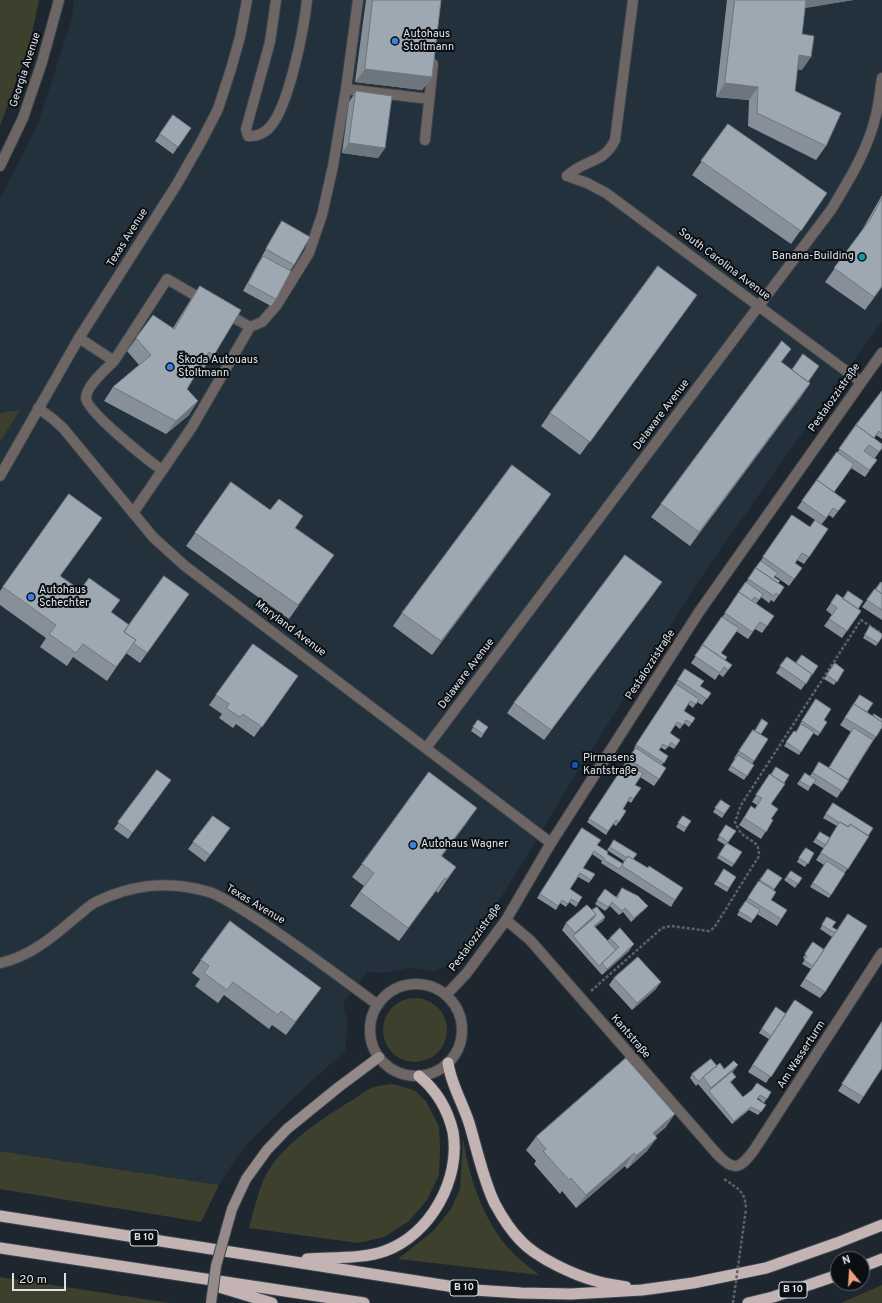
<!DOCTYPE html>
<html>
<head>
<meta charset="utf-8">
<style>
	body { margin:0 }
	#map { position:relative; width:882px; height:1303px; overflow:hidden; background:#1e272f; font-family:Overpass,sans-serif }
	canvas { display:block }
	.north { position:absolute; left:830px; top:1251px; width:40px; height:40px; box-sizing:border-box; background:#0b0f13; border:1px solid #5f6368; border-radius:50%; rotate:342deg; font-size:11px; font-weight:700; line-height:16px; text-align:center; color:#dce2e7 }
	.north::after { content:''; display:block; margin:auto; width:14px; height:18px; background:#f0a27a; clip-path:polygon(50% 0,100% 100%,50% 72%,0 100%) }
	.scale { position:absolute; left:12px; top:1273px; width:54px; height:18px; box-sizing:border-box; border:2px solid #dce2e7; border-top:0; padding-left:5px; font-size:12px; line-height:14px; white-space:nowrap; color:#dce2e7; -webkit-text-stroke:3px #0b0f13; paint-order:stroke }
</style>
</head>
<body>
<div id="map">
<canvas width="882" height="1303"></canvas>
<div class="north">N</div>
<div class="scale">20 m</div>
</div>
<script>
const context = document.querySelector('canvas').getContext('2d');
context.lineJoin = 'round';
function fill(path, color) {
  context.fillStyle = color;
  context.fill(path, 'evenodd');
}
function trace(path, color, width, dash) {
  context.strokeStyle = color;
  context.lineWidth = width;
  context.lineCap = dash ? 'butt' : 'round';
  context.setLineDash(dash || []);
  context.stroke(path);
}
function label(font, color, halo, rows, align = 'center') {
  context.font = font + ' Overpass,sans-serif';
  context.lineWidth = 4;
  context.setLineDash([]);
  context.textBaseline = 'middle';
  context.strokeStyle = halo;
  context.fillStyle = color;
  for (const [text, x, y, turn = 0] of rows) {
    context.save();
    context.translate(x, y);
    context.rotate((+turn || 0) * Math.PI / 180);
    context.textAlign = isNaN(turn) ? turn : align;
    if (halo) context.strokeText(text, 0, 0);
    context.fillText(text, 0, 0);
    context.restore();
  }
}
fill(new Path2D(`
	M74 0H882V322L833 389 706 570 578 771 478 935 452 963 435 971 407 968 386 973 367 972 343 1003 348 1024 345 1051 292 1099 252 1139 235 1160 219 1185 0 1151V442L19 411 0 413V198L38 124 72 18Z`), '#23313d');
fill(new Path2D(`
	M0 0H39L30 43 0 126Z
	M20 410 0 442V413Z
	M383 1030a32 32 0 1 1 64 0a32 32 0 1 1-64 0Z
	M393 1084 414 1090 426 1101 439 1127 440 1150 439 1175 427 1200 409 1221 384 1237 358 1243 249 1228C253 1213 257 1196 263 1181 277 1147 325 1116 356 1098 361 1094 368 1089 374 1087 380 1085 387 1085 393 1084Z
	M463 1138C469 1177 483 1221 511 1251 519 1260 530 1267 539 1275L398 1259 433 1231 451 1209 460 1189Z
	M0 1151 219 1185 201 1222 0 1189Z
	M0 1277 170 1303H0Z
	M882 1285V1303H841Z`), '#3d402d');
const service = new Path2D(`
	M276 0 270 42 246 129 248 136C256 137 265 133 270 127 289 106 304 29 307 0
	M358 0 346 89 429 99
	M425 140 433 64
	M567 176C584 159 604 164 615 140L633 0
	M250 327 262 322 276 306 309 253 322 215 333 166 346 89
	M79 338 114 361 167 279 205 301
	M114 361C106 369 86 386 86 398 87 412 149 461 162 470
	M133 513 192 427 250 327 224 312`);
const minor = new Path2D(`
	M0 166 23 118 42 62 59 0
	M567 176 587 183 606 193 861 382
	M38 408 53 419 63 428 153 537 185 566 551 843
	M0 476 79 338 177 184 201 142 218 109 231 69 240 37 247 0
	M426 748 831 210C849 180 868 150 876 115 879 103 880 90 882 78
	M506 920 530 940 717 1154C734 1172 740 1169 754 1150L882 953
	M0 963C29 957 53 937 75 918 82 913 89 905 96 902 133 884 169 880 209 892 222 896 241 909 254 917 296 944 337 975 378 1005
	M370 1030a46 46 0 1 1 92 0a46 46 0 1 1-92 0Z
	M446 995 466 974 506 920 551 843 699 612 882 353`);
const secondary = new Path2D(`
	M232 1209 246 1179 267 1150 287 1129 340 1086 379 1057`);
const trunk = new Path2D(`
	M448 1063C451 1085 464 1105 470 1126 477 1150 484 1182 495 1204 502 1217 511 1231 521 1241 537 1258 574 1275 596 1281 605 1284 616 1285 626 1287
	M0 1216 474 1290 521 1293 571 1294 642 1290 693 1283 766 1268 837 1243 882 1225
	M0 1248 364 1303
	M307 1259C331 1257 363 1259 385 1251 431 1234 461 1179 453 1132 448 1110 436 1090 419 1076
	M862 1267 882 1259
	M219 1287 272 1303
	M748 1303 773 1297 838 1275`);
trace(service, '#3c454c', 12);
trace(minor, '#3c454c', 12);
trace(secondary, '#3c454c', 12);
trace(trunk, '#3c454c', 13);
trace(new Path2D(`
	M591 991 662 928 671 926 709 931 714 928 759 856C759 840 752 843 742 834 739 831 737 826 735 822L741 805 861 620 882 634
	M724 1179C738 1189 745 1190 746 1209`), '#5b636a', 2.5, [3, 2]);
trace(service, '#6d6665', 10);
trace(minor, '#6d6665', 10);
trace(secondary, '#958a89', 10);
trace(trunk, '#c3b3b2', 11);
const secondaryBridge = new Path2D(`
	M211 1303 216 1266 232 1209`);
trace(secondaryBridge, '#3c454c', 12, []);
trace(new Path2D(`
	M733 1303 746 1209`), '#5b636a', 2.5, [3, 2]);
trace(secondaryBridge, '#958a89', 10);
fill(new Path2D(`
	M366 0H441L432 77 422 90 355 82Z
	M727 0H853L805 8 802 34V70L797 69 795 91 826 146 816 160 748 126 749 100 716 97Z
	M356 91 385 148 378 158 342 153 349 102Z
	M173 115 191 128 173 154 155 141Z
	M728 124 827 193 791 244 692 175Z
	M882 195V287L865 310 825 282 862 230Z
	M282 221 294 265 290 271 276 299 271 306 243 291 258 263 263 257 262 256Z
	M200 286 214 355 204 368 201 366 187 389 189 415 166 434 104 401 113 387 139 365 127 351 153 315 173 328 191 299Z
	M697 295 580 455 541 426 550 413Z
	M782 362 810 384 690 546 651 517 661 504Z
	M882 391V439L876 435 874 438 882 448 875 458 877 460 865 477 851 468 834 492 846 501 833 518 829 515 821 525 828 529 804 564 797 560 795 563 802 568 789 586 775 576 774 578 778 583 784 587 774 602 771 600 769 603 761 597 756 604 774 616 762 633 755 629 748 639 736 631 721 653 725 660 732 665 723 677 719 674 715 680 691 663 792 515 810 527 815 520 797 508Z
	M231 482 334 555 289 619 186 546Z
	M69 494 61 576 129 625 189 594 140 663 126 653 107 681 73 657 67 666 40 647 46 638 0 605V591Z
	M542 507 432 655 393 626 402 613Z
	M882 583V620L862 607 875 589H876Z
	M655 592 544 740 507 713 514 703Z
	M837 594 861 611 842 638 824 626 832 615 826 610Z
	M870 626 882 637 876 646 863 638Z
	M253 644 298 676 254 737 236 724 233 728 219 718 222 714 209 705Z
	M787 657 796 663 818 666 801 690 776 673Z
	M835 663 844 670 834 685 824 679Z
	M685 669 700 686 711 693 702 705 697 702 693 708 688 704 684 711 695 718 689 727 684 723 680 729 675 725 670 733 680 740 674 749 669 746 665 750 660 747 659 750 668 756 662 765 659 779 654 786 640 777 635 785 641 788 631 803 628 801 623 809 626 811 616 826 613 824 606 835 587 822 635 749 634 748Z
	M860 695 867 712 882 727 837 798 813 783 808 791 797 784 805 773 810 776 819 762 829 768 851 732 840 725Z
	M816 699 824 720 820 733 818 736 813 733 799 755 784 746 794 731 796 732 800 725V724Z
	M478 720 488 727 481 738 471 731Z
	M753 730 768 739 752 764 754 765 744 780 728 770 735 759 734 758Z
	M157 770 171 780 128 839 114 829Z
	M770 774 771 804V819L773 820 761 839 739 825 751 806 755 809 757 805 752 802Z
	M721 800 730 806 722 818 713 812Z
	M833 803 873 828 829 898 810 887 824 865 816 860 825 846 823 848 813 842 820 832 830 838 837 826 823 818Z
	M213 816 225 835 205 862 188 849Z
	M683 816 691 821 684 832 676 827Z
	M468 821 442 856 456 867 438 893 436 891 399 941 350 906 364 886 352 877 362 864Z
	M726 825 736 831 728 843 734 864 732 867 717 858 725 845 717 840Z
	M582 828 597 845 607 854 623 864 624 861 607 850 614 840 675 900 671 907 601 863 602 861 592 854 583 868 595 874 589 883 578 877 570 889 582 897 576 907 569 902 566 907 560 903 556 910 537 898Z
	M803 851 814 853 805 867 797 862Z
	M724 869 736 877 727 892 714 884Z
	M768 869 782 878 774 890 771 900 787 910 777 926 757 914 751 923 737 915 754 888 759 881H760Z
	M791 871 802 878 795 888 784 880Z
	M622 888 648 906 645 909 631 922 623 912 619 915 610 906 605 911 595 904 605 889 616 897Z
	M592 910 605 917 603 921 595 927 607 941 610 938 629 951 602 975 562 930 566 923Z
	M827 917 832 927 837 930 825 992 820 998 800 986 811 969 802 964 805 959 803 958 813 942 824 949 832 937 820 929Z
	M201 960 321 988 286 1035 272 1025 269 1029 224 995 218 1003 195 986 200 979 192 973Z
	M614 978 656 989 632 1010 609 985Z
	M795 1000 813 1012 766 1083 748 1072 780 1022 769 1039 759 1033 776 1007 786 1014Z
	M882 1021V1068L859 1104 838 1091Z
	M717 1066 733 1072 732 1073 733 1080 731 1082 743 1097 771 1092 764 1103 758 1098 757 1099 766 1105 758 1115 749 1110 732 1124 698 1084 696 1086 690 1078 692 1074Z
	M666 1127 655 1136 647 1151 627 1169 625 1166 576 1208 562 1191 560 1194 534 1164 536 1161 526 1150 536 1137Z`), '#879099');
fill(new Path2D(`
	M804 0H853L797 9Z
	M799 55 811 57 802 70 790 68Z
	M365 69 432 77 422 90 355 82Z
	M725 83 758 87 749 100 716 97Z
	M349 143 385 148 378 158 342 153Z
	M882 286V287L865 310 874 297Z
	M810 383 801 397 690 546 699 532Z
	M198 401 189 415 166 434 176 421Z
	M551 494 542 507 432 655 441 641Z
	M662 582 655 592 544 740 551 730Z
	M477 808 468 821 432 869 441 856Z
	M445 878 436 891 399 941 408 928Z
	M648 906 645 909 631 922 634 918Z
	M596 914 591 921 573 936 575 933Z
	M605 917 603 921 591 930 594 926Z
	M634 944 629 951 602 975 607 969Z
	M661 982 656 989 632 1010 637 1003Z
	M738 1065 733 1072 710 1092 709 1091 711 1088Z
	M751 1107 749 1110 732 1124 734 1121Z
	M675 1114 666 1127 643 1147 653 1133Z
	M657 1138 647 1151 627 1169 636 1156Z
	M634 1153 625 1166 576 1208 586 1195Z`), '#6e767d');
const building = new Path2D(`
	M373 0H441L432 77 365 69Z
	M735 0H806L802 34 814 36 811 57 799 55 795 91 841 113 826 146 757 113 758 87 725 83Z
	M356 91 392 96 385 148 349 143Z
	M173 115 191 128 178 147 160 134Z
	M728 124 827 193 801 231 701 161Z
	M882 198V286L874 297 834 268 870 220Z
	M282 221 310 237 294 265 266 249Z
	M263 256 291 271 276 299 248 284Z
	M658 266 697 295 590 442 550 413Z
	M200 286 241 310 214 355 209 352 187 389 198 401 176 421 113 387 151 355 136 338 153 315 174 329Z
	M782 341 791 349 781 362 810 383 699 532 661 504Z
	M803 354 819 366 808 382 792 370Z
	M882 391V434L879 431 874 438 856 425Z
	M856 425 882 444V448L879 452 869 445 864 451 877 460 869 470 839 449Z
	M837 452 854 464 834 492 817 480Z
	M512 465 551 494 441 641 402 613Z
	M817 480 846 501 838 511 833 508 826 518 802 501Z
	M231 482 270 510 279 499 303 516 295 528 334 555 298 605 195 533Z
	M69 494 102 518 60 576 80 590 89 578 120 600 111 612 129 625 124 632 136 640 116 667 83 644 76 653 49 634 56 625 3 587Z
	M792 515 810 527 815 520 828 529 809 557 802 553 795 563 802 568 794 579 763 557Z
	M625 555 662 582 551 730 514 703Z
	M761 561 778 573 774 577 780 581 778 583 756 568 753 571Z
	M756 568 784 587 779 595 776 593 774 596 748 579Z
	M164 576 189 594 147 653 133 643 136 640 124 632Z
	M746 582 763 594 759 600 754 597 752 601 739 592Z
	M881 582 882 583V594L876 589Z
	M875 589 882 594V610L867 600Z
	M848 591 863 601 858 609 843 599Z
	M739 592 774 616 767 626 760 622 752 632 725 613Z
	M837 594 861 611 847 631 829 619 837 608 831 603Z
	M722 617 739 628 721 653 727 657 725 660 703 645 700 648Z
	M870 626 882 634V637L878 643 865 635Z
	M253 644 298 676 262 727 243 714 240 717 226 708 229 704 216 695Z
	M703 645 732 665 728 670 724 667 720 673 695 656Z
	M802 655 818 666 812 675V674L796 663Z
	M787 657 812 674 806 684 780 666Z
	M835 663 844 670 837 682 827 675Z
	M685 669 704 681 700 686 711 693 707 699 678 680Z
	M676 684 699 699 696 704 690 701 684 711 695 718 692 723 686 720 683 725 677 722 670 733 680 740 676 746 671 742 668 747 663 744 659 750 668 756 664 763 636 745Z
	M860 695 873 703 867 712 854 704 851 708Z
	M816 699 831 709 824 720 827 722 820 733 802 721Z
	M854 704 882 722V727L876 737 845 718Z
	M874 714 882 719V722L873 716Z
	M762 719 768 723 761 734 755 731Z
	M478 720 488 727 483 734 473 727Z
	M801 724 814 732 801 752 786 742 794 731 796 732Z
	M854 728 873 740 848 780 829 768Z
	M753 730 768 739 754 761 739 751Z
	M636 748 666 768 659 779 628 759Z
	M738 755 754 765 747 776 731 766Z
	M819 762 849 780 842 791 813 773Z
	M626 763 643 773 635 785 641 788 633 799 630 797 623 809 626 811 619 822 616 820 608 831 589 819Z
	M776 767 789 775 784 783 771 775Z
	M157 770 171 780 132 833 118 822Z
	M429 772 477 808 441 856 456 867 447 879 445 878 408 928 360 892 374 873 362 864Z
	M805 773 816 780 810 787 800 781Z
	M770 774 785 784 771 804 778 809 771 819 773 820 766 832 744 818 751 806 755 809 762 798 756 795Z
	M721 800 730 806 724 814 715 808Z
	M833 803 873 828 868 836 850 824 848 827 840 822V823L826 814Z
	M213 816 230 828 210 855 193 842Z
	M683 816 691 821 686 828 678 823Z
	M840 822 849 827 850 824 869 836 848 869 821 853Z
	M726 825 736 831 728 842 719 836Z
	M582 828 601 840 597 845 608 852 607 854 623 864 619 869 603 859 604 858 594 851 583 868 595 874 591 880 580 873 570 889 582 897 578 903 571 899 568 904 562 900 558 906 540 894Z
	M820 832 830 838 826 845 816 839Z
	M614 840 637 854 633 859 628 856 627 858 610 847Z
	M727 843 742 852 734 864 719 855Z
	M806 848 814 853 808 864 799 858Z
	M628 856 648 868 649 866 683 888 675 900 622 866Z
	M827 861 845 873 831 895 813 883Z
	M724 869 736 877 729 888 717 881Z
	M768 869 782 878 774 889 760 880Z
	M791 871 802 878 798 884 787 877Z
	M759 881 776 892 771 900 787 910 781 919 748 898Z
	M622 888 638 896 648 906 634 918 625 908 622 911 612 902 608 907 597 900 605 889 617 898Z
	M746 901 760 910 753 920 739 911Z
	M587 905 596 914 575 933 566 923Z
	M597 907 605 917 594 926 616 950 602 963 599 966 573 936 594 918 596 914 592 910Z
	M848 914 867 926 825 992 805 979Z
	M827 917 836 922 832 927 837 930 835 933 822 925Z
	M230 921 321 988 295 1022 281 1011 278 1015 233 982 227 990 204 973 209 966 201 960Z
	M620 928 634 944 607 969 602 963 619 947 610 938Z
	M813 942 824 950 813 966 804 960 807 956 805 954Z
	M638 957 661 982 637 1003 614 978Z
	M795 1000 813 1012 771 1077 753 1065Z
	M776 1007 786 1014 771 1036 762 1029Z
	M882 1022V1068L863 1097 842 1084Z
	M626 1058 675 1114 653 1133 657 1138 636 1156 634 1153 586 1195 571 1178 569 1180 543 1151 546 1149 536 1137Z
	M711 1059 717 1066 703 1077 699 1082 692 1074Z
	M734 1061 738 1065 711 1088 703 1077 720 1063 724 1069Z
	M732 1072 736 1077 730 1082 743 1097 752 1090 757 1083 771 1092 767 1099 760 1095 757 1099 766 1105 761 1112 751 1107 734 1121 709 1091Z`);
fill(building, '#9da8b2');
trace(building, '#6e767d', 1);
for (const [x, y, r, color] of [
	[395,41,4,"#3f7fe0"],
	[862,257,4,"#0f9aa8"],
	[170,367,4,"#3f7fe0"],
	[31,597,4,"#3f7fe0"],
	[575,765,4,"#1a4fb4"],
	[413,845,4,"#3f7fe0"]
]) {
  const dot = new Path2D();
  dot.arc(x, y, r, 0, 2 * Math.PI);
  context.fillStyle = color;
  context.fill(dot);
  trace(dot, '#0b0f13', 1.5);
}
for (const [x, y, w] of [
	[144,1238,28],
	[464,1288,28],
	[793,1290,28]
]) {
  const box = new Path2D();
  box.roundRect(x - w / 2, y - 8, w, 16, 3);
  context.fillStyle = '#0b0f13';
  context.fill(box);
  trace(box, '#dce2e7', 1);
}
label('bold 10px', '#dce2e7', null, [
	["B 10",144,1238],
	["B 10",464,1288],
	["B 10",793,1290]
]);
label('11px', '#dce2e7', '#0b0f13', [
	["Autohaus",403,35],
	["Stoltmann",403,48],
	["Banana-Building",854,257,"right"],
	["Škoda Autouaus",178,361],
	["Stoltmann",178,374],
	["Autohaus",39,591],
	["Schechter",39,604],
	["Pirmasens",583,759],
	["Kantstraße",583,772],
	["Autohaus Wagner",421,845]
], 'left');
label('11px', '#dce2e7', '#0b0f13', [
	["Georgia Avenue",26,70,-72],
	["Texas Avenue",128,238,-58],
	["South Carolina Avenue",724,265,37],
	["Pestalozzistraße",835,398,-55],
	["Delaware Avenue",662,415,-53],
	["Maryland Avenue",290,629,37],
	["Pestalozzistraße",651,665,-57],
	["Delaware Avenue",467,674,-53],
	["Texas Avenue",255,905,31],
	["Pestalozzistraße",476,938,-54],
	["Kantstraße",630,1037,49],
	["Am Wasserturm",802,1055,-57]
]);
</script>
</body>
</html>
